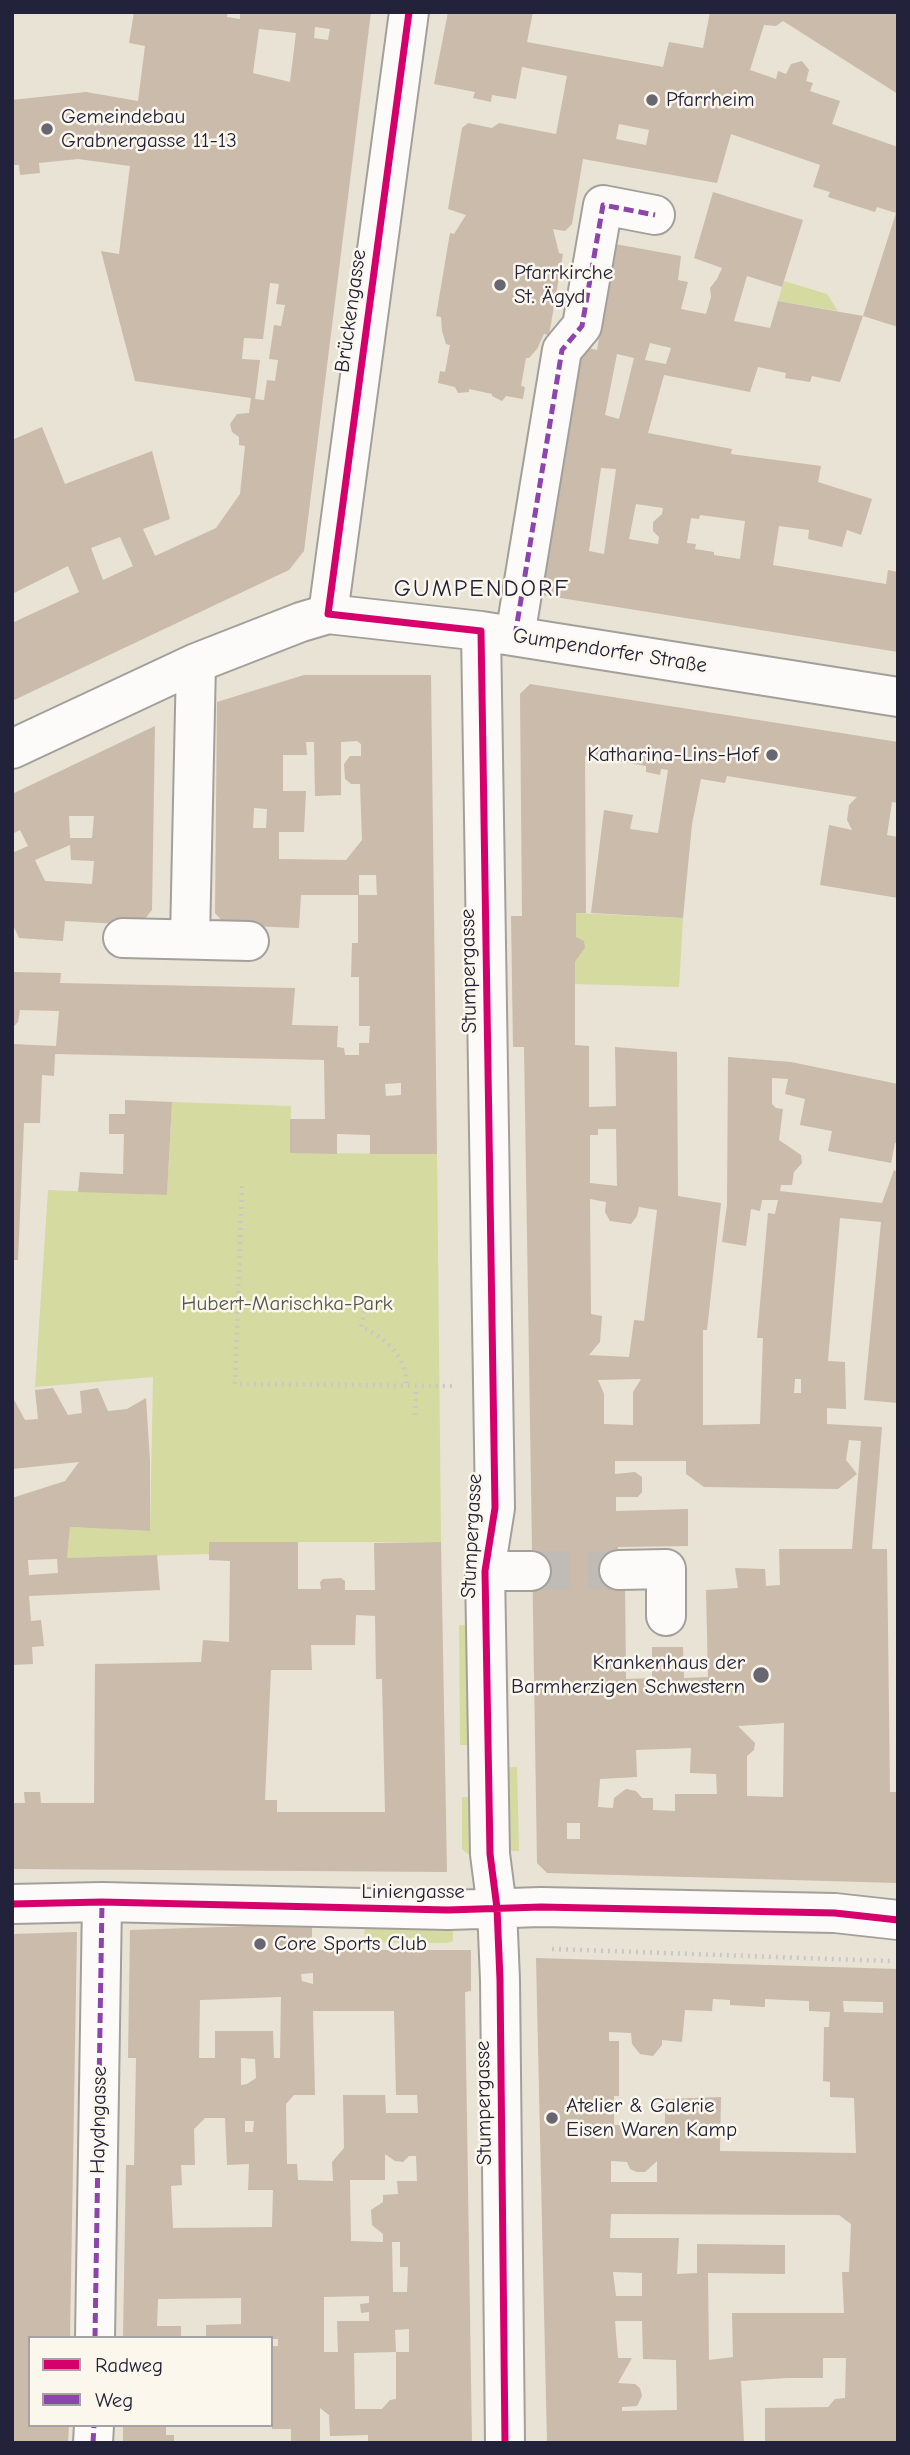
<!DOCTYPE html>
<html>
<head>
<meta charset="utf-8">
<style>
	body { margin:0 }
	#map { position:relative; width:910px; height:2455px; overflow:hidden; background:#e8e3d4; font-family:"Comic Neue",sans-serif }
	canvas { display:block }
	.frame { position:absolute; inset:0; border:14px solid #22223b; pointer-events:none }
	.legend { position:absolute; left:28px; top:2336px; width:245px; height:91px; box-sizing:border-box; background:#fbf7ec; border:2px solid #a4a2a5; margin:0; padding:9px 12px; list-style:none; font-size:21px; color:#22223b }
	.legend li { display:flex; align-items:center; gap:14px; height:35px }
	.legend b { width:35px; border:2px solid #a4a2a5 }
</style>
</head>
<body>
<div id="map">
<canvas width="910" height="2455"></canvas>
<div class="frame"></div>
<ul class="legend">
<li><b style="height:9px;background:#d6006c"></b>Radweg</li>
<li><b style="height:9px;background:#8e44ad"></b>Weg</li>
</ul>
</div>
<script>
const context = document.querySelector('canvas').getContext('2d');
context.lineJoin = 'round';
function fill(path, color) {
  context.fillStyle = color;
  context.fill(path, 'evenodd');
}
function trace(path, color, width, dash) {
  context.strokeStyle = color;
  context.lineWidth = width;
  context.lineCap = dash ? 'butt' : 'round';
  context.setLineDash(dash || []);
  context.stroke(path);
}
function label(font, color, halo, rows, align = 'center') {
  context.font = font + ' "Comic Neue",sans-serif';
  context.lineWidth = 5;
  context.setLineDash([]);
  context.textBaseline = 'middle';
  context.strokeStyle = halo;
  context.fillStyle = color;
  for (const [text, x, y, turn = 0] of rows) {
    context.save();
    context.translate(x, y);
    context.rotate((+turn || 0) * Math.PI / 180);
    context.textAlign = isNaN(turn) ? turn : align;
    if (halo) context.strokeText(text, 0, 0);
    context.fillText(text, 0, 0);
    context.restore();
  }
}
fill(new Path2D(`
	M784 281 827 294 838 311 778 301Z
	M576 913 683 918 679 987 575 984V962L585 948 576 937Z
	M172 1102 291 1106 290 1153 437 1154 441 1542H210L209 1554 67 1558 70 1527 150 1531 153 1377 35 1387 48 1190 167 1195Z
	M459 1625H472V1745H460Z
	M517 1767 519 1851H500L498 1768Z
	M462 1797H475L476 1854H468L462 1849Z
	M364 1924 453 1931V1941L447 1943 365 1942Z`), '#d4daa0');
fill(new Path2D(`
	M134 12H228L227 17 240 19V12H371L304 551 289 570 12 701V623L79 592 68 566 12 594V440L42 427 65 484 152 451 170 519 143 529 155 556 216 528 240 494 245 446 239 445V437L232 432 230 424 237 414 249 413 251 398 135 381 101 251 119 254 130 166 78 159 39 163 40 173 20 175 19 165H12V100L86 92 138 101 145 46 129 43ZM315 27 330 29 328 40 314 38ZM259 29 296 33 290 82 253 73ZM270 283 279 284 276 304 285 305 281 326 274 325 269 359 278 360 275 381 267 380 264 400 255 399 260 360 242 359 244 338 263 339ZM120 537 133 566 103 580 91 548Z
	M448 12H533L527 42 663 67 669 42 703 48 710 12H898V94L783 21 776 26 764 25 750 70 776 79 778 71 786 74 791 64 802 61 809 70 806 81 813 83 810 91 840 101 832 124 898 147V327L863 316 896 213 877 207 875 212 828 197 830 192 813 187 820 165 731 134 717 183 583 159 572 224 565 231 553 229 559 253 563 254 549 335 544 334 537 349 529 358H526L521 386 525 387 523 399 506 396 502 401 492 396V394L469 389V392L458 393 455 387 438 383 440 371 445 372 450 345 446 344 442 331 441 317 436 316 450 233 454 234 466 215 448 209 462 128 468 123 492 128 499 123 556 134 567 76 522 67 516 99 492 95 491 102 473 98 475 92 434 84ZM619 124 649 130 646 145 616 139Z
	M713 192 803 220 782 287 747 276 734 321 770 328 778 301 863 316 840 382 812 376 810 382 785 378 786 373 758 367 750 392 664 375 648 433 732 449 731 454 821 466 818 482 872 499 861 535 847 530 842 547 808 539 809 530 779 526 773 565 886 584 888 570 898 572V652L542 595 583 347 597 350 615 244 681 256 678 280 688 282 681 309 706 314 711 297 710 288 717 279 722 268 694 258ZM650 343 671 348 666 364 645 360ZM617 354 634 358 619 419 605 415ZM601 468 616 469 604 554 589 551ZM636 504 663 508 662 514 653 522V531L659 537 658 544 629 539ZM700 515 745 521 740 559 714 555V552L695 549 696 544 687 543 691 518 699 519Z
	M304 675H431L437 1154H370V1135L337 1134V1154L290 1153V1119H325L324 1060 55 1054 54 1076 42 1075 40 1123H24L18 1260H12V1044L56 1046 59 1011 20 1010 18 1022 12 1028V972L61 973 60 983 295 988 292 1025 338 1026 337 1047 344 1048 345 1055H359V1043H369L370 1026H359V977H351L352 943H358V895H377L376 875H359V895H301L299 928 226 925 215 913 217 702ZM357 741 361 744V756H350L344 764 345 779 351 784H360L362 840 346 860 279 859V832H304L306 791H283V755H307L306 742H314L315 796 341 795V742ZM254 808 267 809 266 828H253ZM401 1083V1095L386 1096 385 1084Z
	M530 684 898 742V803L892 802 887 835 898 837V898L820 885 829 825 852 830 847 820 849 805 857 797 727 776 725 783 701 779 692 824 683 918 591 913 604 810 633 815 630 829 658 833 668 770 661 769 660 775 646 772V766L585 756 586 913H576V937L584 941 585 948 575 962V1045L589 1046V1107L616 1106 615 1047 677 1052 678 1196 721 1203 707 1330H703V1425L760 1424 763 1338H757L768 1213 775 1214 778 1200H762L760 1211 751 1209 746 1246 722 1242 727 1205 728 1057 791 1062 898 1084V1144L895 1143 891 1163 828 1151 832 1131 800 1125 805 1099 785 1094 788 1079 772 1078V1104L776 1108 783 1109 779 1140 801 1155 802 1163 794 1172 792 1185H781L780 1191 882 1203 894 1170 898 1172V1403L864 1400 881 1222 840 1218 828 1361 845 1362 846 1409 827 1408V1424L882 1427 872 1549H887L890 1792H898V1883L547 1873 537 1863 524 1047H513L511 916H522L520 694ZM598 1129H616L617 1186 590 1183V1135H598ZM590 1199 606 1202 605 1212 610 1221 631 1224 637 1216 639 1207 657 1210 644 1321 634 1320 629 1357 589 1355 600 1342 602 1316 591 1314ZM641 1379 633 1392V1425L604 1424V1394L598 1380ZM795 1379H801V1393H794ZM849 1440 861 1441 852 1549H779L780 1585 766 1586 765 1569 735 1568 738 1588 706 1590 708 1677 684 1678 683 1647H652V1678L626 1679 625 1584H618V1547L688 1546V1509L616 1511V1497H638L642 1492V1477L635 1472 615 1474V1461H686V1474L704 1487 838 1489 857 1474 846 1460ZM784 1723 783 1797 747 1796V1756L754 1750 755 1743 738 1726ZM691 1748 690 1773 716 1774 717 1794H675V1811L653 1810V1798H642L636 1791 626 1789 614 1798 613 1808 598 1807 600 1779 637 1777 636 1750ZM567 1823H580V1839H567Z
	M155 726 152 910 140 925 65 921 63 941 19 938 12 923V853L28 846 20 830 12 834V794ZM69 816H94L92 838H70ZM70 845 71 860 94 861 92 884 45 881 35 860Z
	M125 1100 172 1102 167 1195 78 1192 80 1172 123 1174 124 1134H109V1114H125Z
	M53 1388 68 1415 82 1413 80 1391 98 1388 108 1411 127 1409 146 1398 150 1461V1531L70 1527 67 1558 157 1555 160 1590 29 1596 31 1621 41 1620 44 1646 32 1647 33 1664 12 1665V1498L65 1481 79 1462 12 1469V1396L25 1420 38 1419 35 1390ZM57 1559 58 1573 29 1575 28 1560Z
	M209 1542H298V1589H321L320 1582 323 1579 341 1578 345 1581V1590H375L374 1543 441 1542 447 1872 12 1869V1803H25L24 1792H40L41 1803H94L95 1664 201 1662 203 1640 229 1642 230 1561 209 1560ZM356 1615 375 1616 376 1679H382L385 1812H277V1800H265L271 1670H312L311 1645H355Z
	M312 1924V1950H471V1991L465 1992 472 2443H368V2435L330 2436 329 2415 320 2408V2443H291V2429H272L271 2346H278V2339L206 2338V2325L241 2324V2298L158 2299 157 2326H181V2338H123L126 2165H134L136 2058H128L130 1930ZM313 1973V1984L302 1981 301 1974ZM281 1997 280 2058H274L273 2031H215V2058H199L200 2000ZM313 2011H394L396 2095H417L418 2113H386L385 2095H343L344 2148 332 2162 333 2181 298 2180 297 2164H287L286 2104 294 2095H315ZM241 2058 255 2059 256 2078 247 2084 241 2085ZM205 2118H225L227 2165 249 2164 248 2190H273L272 2227 173 2228 171 2186 182 2185 181 2165H195L194 2129ZM245 2121H254L253 2132H245ZM385 2154 395 2161 403 2162 409 2156H416L417 2181H397L398 2194 383 2195V2202L371 2210 372 2225 383 2234V2242L351 2241 350 2180H385ZM392 2242H400V2267H408L407 2292H393ZM369 2296V2303L360 2304 361 2313 369 2312V2321H337L338 2352H324V2297ZM409 2329V2352H396V2399L390 2400 382 2409H355L354 2353 396 2352 395 2330Z
	M77 1932 70 2338H30V2425H69L68 2443H12V1934Z
	M536 1958 898 1969V2443H765V2408L828 2407 835 2399 845 2398 846 2358H823V2378H787L741 2381 744 2443H547ZM713 1999 730 2000V2005L765 2007V1999L809 2001V2011L830 2012 829 2027H824L823 2081 830 2082V2097L854 2098 856 2153 720 2151 721 2097 665 2099V2126L614 2125V2096H619V2041H609V2032L631 2033 632 2044 640 2054 653 2056 662 2045V2040L682 2042 685 2010 712 2011ZM843 2001 883 2002V2013L844 2012ZM611 2161 627 2162 630 2169 637 2172H645L657 2161V2182H611ZM611 2214 839 2215 851 2224 849 2272H842L844 2313H732L733 2357 709 2360 708 2273 785 2274V2245L697 2244V2273L677 2274 679 2238H610ZM613 2272 642 2273V2296H616ZM615 2321H642L643 2359 676 2360 677 2410 622 2411V2407L637 2406 642 2396 640 2388 635 2384 618 2383 632 2358H618Z
	M123 2425H166V2435H174V2443H123Z`), '#cabbab');
trace(new Path2D(`
	M531 1571 619 1570`), '#c0bcb5', 38, [38, 19]);
const minor = new Path2D(`
	M328 614 409 12
	M481 631 495 1508 485 1571 490 1854 497 1908 500 1980 505 2443
	M515 636 562 350 582 326 603 205 655 215
	M12 749 196 663 301 622 328 614 481 631 898 697
	M123 938 249 941
	M190 939 196 663
	M619 1570 666 1569V1616
	M485 1571H531
	M12 1904 102 1902 448 1910 541 1907 835 1913 898 1920
	M95 2338 102 1902
	M93 2443 94 2425`);
trace(minor, '#a3a09b', 42);
trace(new Path2D(`
	M242 1186 235 1384 456 1386
	M365 1311 361 1327C385 1337 408 1358 406 1386
	M415 1415 416 1387
	M552 1949 890 1961`), '#c9c8c6', 4.5, [2, 5]);
trace(minor, '#fcfbf9', 38);
trace(new Path2D(`
	M515 636 562 350 582 326 603 205 655 215
	M95 2338 102 1902
	M93 2443 94 2425`), '#8e44ad', 5, [10, 5]);
trace(new Path2D(`
	M409 12 328 614 481 631 495 1508 485 1571 490 1854 497 1908 500 1980 505 2443
	M12 1904 102 1902 448 1910 541 1907 835 1913 898 1920`), '#d6006c', 7);
for (const [x, y, r, color] of [
	[652,100,7,"#676671"],
	[47,129,7,"#676671"],
	[500,285,7,"#676671"],
	[772,755,7,"#676671"],
	[761,1675,9,"#676671"],
	[260,1944,7,"#676671"],
	[552,2118,7,"#676671"]
]) {
  const dot = new Path2D();
  dot.arc(x, y, r, 0, 2 * Math.PI);
  context.fillStyle = color;
  context.fill(dot);
  trace(dot, '#fbf7ec', 2.5);
}
label('21px', '#22223b', '#fbf7ec', [
	["Pfarrheim",666,100],
	["Gemeindebau",61,117],
	["Grabnergasse 11-13",61,141],
	["Pfarrkirche",514,273],
	["St. Ägyd",514,297],
	["Katharina-Lins-Hof",758,755,"right"],
	["Krankenhaus der",745,1663,"right"],
	["Barmherzigen Schwestern",745,1687,"right"],
	["Core Sports Club",274,1944],
	["Atelier & Galerie",566,2106],
	["Eisen Waren Kamp",566,2130]
], 'left');
label('21px', '#22223b', '#fbf7ec', [
	["Brückengasse",351,311,-82],
	["Gumpendorfer Straße",610,651,9],
	["Stumpergasse",469,971,-91],
	["Stumpergasse",472,1536,-87],
	["Liniengasse",413,1892],
	["Stumpergasse",484,2103,-91],
	["Haydngasse",99,2120,-89]
]);
label('21px', '#53574c', '#fbf7ec', [
	["Hubert-Marischka-Park",287,1304]
]);
context.letterSpacing = '2px';
label('24px', '#22223b', '#fbf7ec', [
	["GUMPENDORF",482,589]
]);
context.letterSpacing = '0px';
</script>
</body>
</html>
